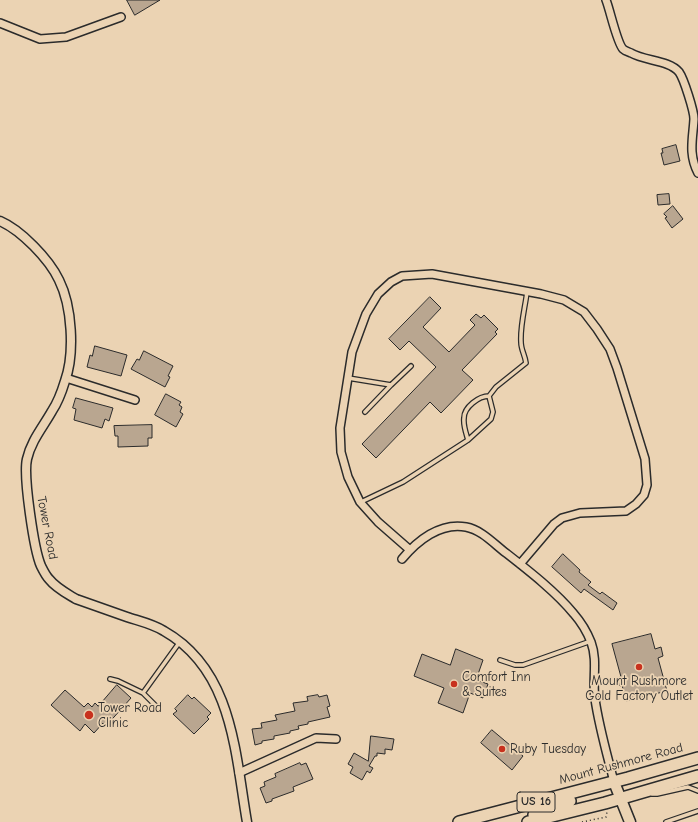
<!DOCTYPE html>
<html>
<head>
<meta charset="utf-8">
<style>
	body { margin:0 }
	canvas { display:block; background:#ebd3b3 }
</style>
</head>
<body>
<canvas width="698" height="822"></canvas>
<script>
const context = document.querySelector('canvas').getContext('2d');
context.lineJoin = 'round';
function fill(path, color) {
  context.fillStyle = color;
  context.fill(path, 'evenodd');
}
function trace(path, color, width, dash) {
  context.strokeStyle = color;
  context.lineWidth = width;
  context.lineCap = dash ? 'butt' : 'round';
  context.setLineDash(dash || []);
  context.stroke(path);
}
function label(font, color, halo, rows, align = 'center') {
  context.font = font + ' "Comic Neue",sans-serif';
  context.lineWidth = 3.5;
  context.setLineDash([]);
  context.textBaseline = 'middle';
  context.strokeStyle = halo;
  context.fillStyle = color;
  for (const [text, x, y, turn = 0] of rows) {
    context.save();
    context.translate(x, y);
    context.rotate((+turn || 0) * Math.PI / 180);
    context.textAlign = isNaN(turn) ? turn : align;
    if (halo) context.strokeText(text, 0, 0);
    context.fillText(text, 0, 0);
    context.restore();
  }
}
const building = new Path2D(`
	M127 0H160L135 15Z
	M676 145 680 161 664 165 661 153H663L662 149Z
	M669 194 670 204 658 205 657 195Z
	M673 206 683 219 672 228 665 218 667 217 664 214Z
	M430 297 441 308 423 327 449 352 475 325 470 320 476 314 481 318 484 315 498 329 495 332 497 334 462 370 473 380 441 413 430 402 376 458 362 444 436 367 409 341 400 350 389 339Z
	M95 346 127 355 121 376 87 367 90 355 92 356Z
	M144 351 173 366 168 376 170 377 165 387 131 369 137 359 139 360Z
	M166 394 181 402 179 405 182 407 180 412 183 414 176 427 155 415Z
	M76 398 113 408 109 421 105 419 102 428 74 420 76 409 73 408Z
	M152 425V438H148V446L118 447V436H115L114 426Z
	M563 554 580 570 579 572 591 582 588 585 600 594 602 592 617 603 613 610 584 589 581 593 552 567Z
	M651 634 655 649 661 647 663 656 658 658 667 691 626 701 622 685 620 686 617 678 621 677 612 644Z
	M456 649 483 660 476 680 488 684 483 698 470 693 463 713 438 703 444 688 414 676 422 654 450 665Z
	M117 685 131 698 106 726 103 723 94 733 85 724 80 731 51 705 65 690 84 707 88 703 92 707 95 703 98 706Z
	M188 695 192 699 194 697 211 713 207 717 209 719 194 734 173 714 177 711 175 709Z
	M318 695 319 697 327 695 330 706 327 707 330 717 308 722V724L298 726 299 729 290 731V733L274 736V739L262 741V743L255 745 252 729 262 728 261 723 277 720 275 715 295 711 293 703 308 701 307 697Z
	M492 730 523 756 512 770 481 743Z
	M371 736 394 739 392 750 385 749V754L377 753V756H375L369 766 373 768 370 773 367 771 362 780 350 773 353 767 348 764 354 753 368 761Z
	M300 763 301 765 306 763 313 779 293 787 294 791 272 799V801L266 803 260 788 265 786 264 782 276 777 275 774Z`);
fill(building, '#b9a690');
trace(building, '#2b2b2b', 1);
const service = new Path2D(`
	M348 378 391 385 411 366
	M365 412 391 385
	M468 440 491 419 493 412 489 396
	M361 502 403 482 468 440C466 433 463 425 464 418 464 407 479 396 489 396L496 387 526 363C525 355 521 350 521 342 520 326 525 308 527 292
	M500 660 515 665H523L591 641
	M110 679 118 681 143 693 158 708
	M143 693 179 643
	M652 794H657L688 787 698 791
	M666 822 698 811`);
const minor = new Path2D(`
	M606 0C610 10 617 43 623 49 625 51 629 52 631 53 645 61 669 60 679 72 684 79 694 111 694 119 693 138 688 154 698 173
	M0 23 40 39 66 37 121 17
	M66 378 135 400
	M410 550 378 522 360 502 348 477 341 452 340 428 352 352 366 314 378 294 391 282 402 276 432 274 541 294 564 300 584 312 597 329 610 349 617 368 645 459 647 485 644 495 636 504 626 511 580 513 562 518 554 524 520 564
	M402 559C417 541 440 522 466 527 482 530 494 544 506 553 529 571 556 592 574 614 581 622 587 632 591 642 598 661 592 680 595 699 599 727 607 754 614 782
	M239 773 316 738 336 739`);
const tertiary = new Path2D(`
	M0 221C21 230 49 259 59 280 72 306 75 353 65 381 62 391 58 402 52 411 43 427 31 441 27 459 23 476 34 550 41 566 43 570 46 576 49 579 56 588 66 593 76 599 93 605 110 611 127 617 139 621 153 624 164 631 233 670 235 753 247 822`);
const secondary = new Path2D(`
	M614 782 630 822`);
const trunk = new Path2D(`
	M534 815 558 804 570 801
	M459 822 628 778 698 758
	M528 822 605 803 698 776`);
trace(service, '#2b2b2b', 6);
trace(minor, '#2b2b2b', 10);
trace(tertiary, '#2b2b2b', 11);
trace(secondary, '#2b2b2b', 13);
trace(trunk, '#2b2b2b', 14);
trace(new Path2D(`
	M582 822 606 817 607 812`), '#2b2b2b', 1.5, [1, 3]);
trace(service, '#ebd3b3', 3.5);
trace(minor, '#ebd3b3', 7);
trace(tertiary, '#ebd3b3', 8);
trace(secondary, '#ebd3b3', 10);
trace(trunk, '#ebd3b3', 11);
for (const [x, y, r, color] of [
	[639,667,4,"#c8321e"],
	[454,684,4,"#c8321e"],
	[89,715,5,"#c8321e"],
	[502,749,4,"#c8321e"]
]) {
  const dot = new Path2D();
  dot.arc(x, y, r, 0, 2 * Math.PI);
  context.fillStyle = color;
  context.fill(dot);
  trace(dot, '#ebd3b3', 1.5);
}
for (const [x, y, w] of [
	[536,802,38]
]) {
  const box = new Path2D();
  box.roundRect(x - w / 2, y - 10, w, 20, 3);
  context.fillStyle = '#ebd3b3';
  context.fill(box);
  trace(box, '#2b2b2b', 1);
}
label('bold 12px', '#2b2b2b', null, [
	["US 16",536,802]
]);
label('13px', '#2b2b2b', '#ebd3b3', [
	["Tower Road",47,528,79],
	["Mount Rushmore Road",621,764,-15]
]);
label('13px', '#2b2b2b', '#ebd3b3', [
	["Comfort Inn",462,677],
	["& Suites",462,692],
	["Mount Rushmore",639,681,"center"],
	["Gold Factory Outlet",639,696,"center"],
	["Tower Road",98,708],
	["Clinic",98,723],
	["Ruby Tuesday",510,749]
], 'left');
</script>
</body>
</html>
